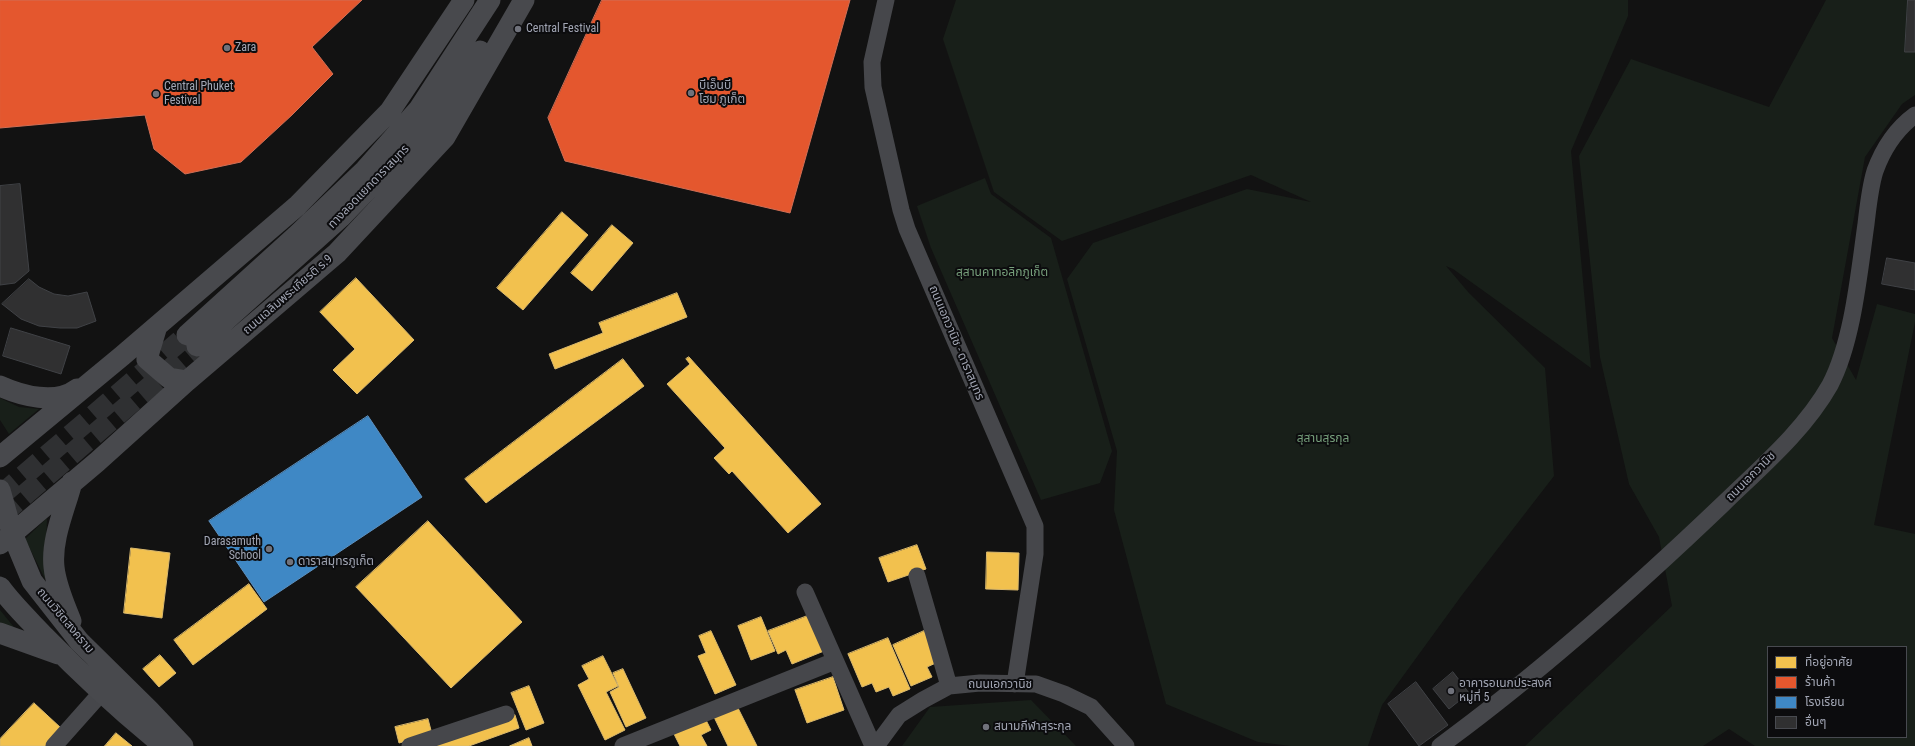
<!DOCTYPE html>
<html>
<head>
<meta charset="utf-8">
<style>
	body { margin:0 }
	#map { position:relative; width:1915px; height:746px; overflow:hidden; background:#121212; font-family:"Roboto Condensed","Noto Sans Thai",sans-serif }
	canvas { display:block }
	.legend { position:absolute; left:1767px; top:646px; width:140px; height:92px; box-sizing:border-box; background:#0c0c0e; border:1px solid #484a50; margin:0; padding:5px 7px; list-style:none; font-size:12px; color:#a2a6b4 }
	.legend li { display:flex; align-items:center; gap:8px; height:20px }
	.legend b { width:20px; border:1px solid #484a50 }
</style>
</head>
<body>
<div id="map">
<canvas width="1915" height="746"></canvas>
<ul class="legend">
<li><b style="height:11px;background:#f2c14e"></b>ที่อยู่อาศัย</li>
<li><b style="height:11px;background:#e4572e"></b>ร้านค้า</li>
<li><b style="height:11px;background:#3f88c5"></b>โรงเรียน</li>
<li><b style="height:11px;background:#303031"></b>อื่นๆ</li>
</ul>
</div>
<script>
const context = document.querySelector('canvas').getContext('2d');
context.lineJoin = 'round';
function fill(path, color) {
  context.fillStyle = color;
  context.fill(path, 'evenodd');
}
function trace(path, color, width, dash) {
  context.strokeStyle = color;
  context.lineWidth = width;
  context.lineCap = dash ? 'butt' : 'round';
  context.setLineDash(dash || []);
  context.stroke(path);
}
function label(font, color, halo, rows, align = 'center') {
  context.font = font + ' "Roboto Condensed","Noto Sans Thai",sans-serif';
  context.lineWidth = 4;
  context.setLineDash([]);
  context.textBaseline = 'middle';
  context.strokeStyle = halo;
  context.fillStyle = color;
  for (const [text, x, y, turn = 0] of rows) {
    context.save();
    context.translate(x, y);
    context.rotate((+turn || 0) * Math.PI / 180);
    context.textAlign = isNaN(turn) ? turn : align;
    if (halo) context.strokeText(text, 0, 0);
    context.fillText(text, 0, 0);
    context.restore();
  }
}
fill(new Path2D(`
	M956 0H1628V16L1571 151 1591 368 1453 269 1446 266 1469 293 1545 368 1554 476 1462 595 1382 705 1368 746H1291L1258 742 1166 704 1114 510 1117 451 1067 279 1093 243 1247 189 1311 202 1251 175 1062 241 994 192 943 39Z
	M1826 0H1915V95L1902 104 1865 157 1832 338 1856 380 1877 304 1915 314V322L1874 525 1915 534V746H1755L1729 729 1703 746H1525L1672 606 1659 537 1629 484 1600 357 1579 156 1631 59 1769 107ZM1768 647H1906V737H1768Z
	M985 178 991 194 1051 238 1112 451 1100 483 1041 500 931 248 917 206Z
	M0 398 19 407 39 409 9 434 0 420Z
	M47 518 45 579 25 539Z
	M0 610 22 637 0 626Z
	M1031 700 1076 746H902L930 707Z`), '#181f19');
const homes = new Path2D(`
	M562 212 588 235 523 310 497 288Z
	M612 225 633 243 592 291 571 273Z
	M356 278 414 340 357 394 333 370 355 349 320 312Z
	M677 293 687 317 555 369 549 354 603 333 599 323Z
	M689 357 821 504 788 533 732 471 729 474 714 458 725 448 667 384 690 364 686 359Z
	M623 359 644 386 486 503 465 479Z
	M428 521 522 622 451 688 356 587Z
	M917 545 926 569 888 582 879 558Z
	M131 548 170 553 162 618 124 613Z
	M987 552 1019 553 1018 590 986 589Z
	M249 584 267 609 193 665 174 640Z
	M810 615 824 651 792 664 786 650 778 654 768 631Z
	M761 617 775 651 751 660 738 626Z
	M711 631 736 685 715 694 698 656 706 653 699 636Z
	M924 631 938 662 927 667 932 677 911 686 893 645Z
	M888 638 910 689 893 696 889 687 876 692 872 683 862 687 848 654Z
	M160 655 176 673 159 687 143 669Z
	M603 656 618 686 606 692 625 730 605 740 578 685 589 679 582 666Z
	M623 669 646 718 626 727 610 692 619 687 613 673Z
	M833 677 844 710 807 723 795 690Z
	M529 686 544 723 526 730 511 693Z
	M34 703 61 728 45 746H0V739Z
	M737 706 757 746H728L714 717Z
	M515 715 519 728 469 746H430Z
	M705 718 711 730 701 735 707 746H680L674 734Z
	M428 719 432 734 399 743 395 727Z
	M116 733 132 746H105Z
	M529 738 532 746H510Z`);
fill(homes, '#f2c14e');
trace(homes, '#dab96d', 1);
const shops = new Path2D(`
	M0 0H362L312 47 333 74 292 115 241 162 185 174 154 149 145 115 0 128Z
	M602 0H850L790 213 565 161 548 118Z`);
fill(shops, '#e4572e');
trace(shops, '#d06f56', 1);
const schools = new Path2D(`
	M368 416 422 497 264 602 209 521Z`);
fill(schools, '#3f88c5');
trace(schools, '#5d91c0', 1);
const building = new Path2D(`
	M1908 0H1915V52H1905Z
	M20 184 29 271 15 283 0 285V186Z
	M1887 258 1915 263V290L1882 284Z
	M29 279 39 287 54 294 68 296 87 292 96 321 77 328H60L39 326 21 319 2 304Z
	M11 328 70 346 61 374 3 356Z
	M1453 672 1469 693 1449 709 1433 689Z
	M1416 682 1448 725 1419 746 1388 704Z`);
fill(building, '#303031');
trace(building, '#404246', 1);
trace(new Path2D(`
	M0 496 187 335
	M0 516 197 346`), '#2f3032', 21, [21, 10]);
trace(new Path2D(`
	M886 0 872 62 873 87 901 210 907 229 1035 526V554L1015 684
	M917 576 949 686
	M805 592 873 746
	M54 746 102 692
	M410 746 506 714
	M623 746 835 661
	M876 746 899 715 923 700 949 686 980 683 1036 684 1064 694 1091 707 1126 746
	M1440 746C1540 673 1633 590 1723 504 1760 468 1804 431 1830 385 1853 341 1859 273 1866 224 1868 207 1870 187 1875 171 1883 149 1896 129 1915 115`), '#46474b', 17);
trace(new Path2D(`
	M157 326 147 359 169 378 187 381
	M187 335 296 236 365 170 419 109 490 0
	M197 346 341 217 432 122 480 51
	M0 386C22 396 56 405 77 389
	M0 457 122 356 297 206 390 111 464 0
	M0 490 12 533 32 581 79 641 149 710 183 746
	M0 544 97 462 187 381 337 253 445 137 524 0
	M0 587C13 605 29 620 45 637 82 675 122 712 164 746
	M71 621C64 603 56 586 54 567 51 539 65 509 72 482
	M0 633 58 654`), '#48494d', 21);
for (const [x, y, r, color] of [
	[518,29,4,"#70727b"],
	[227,48,4,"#70727b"],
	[691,93,4,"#70727b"],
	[156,94,4,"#70727b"],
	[269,549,4,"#70727b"],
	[290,562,4,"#70727b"],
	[1451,691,4,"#70727b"],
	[986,727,4,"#70727b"]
]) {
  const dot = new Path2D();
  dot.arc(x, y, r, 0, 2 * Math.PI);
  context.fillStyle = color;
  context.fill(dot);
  trace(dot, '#0c0c0e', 1.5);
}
label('12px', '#a2a6b4', '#0c0c0e', [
	["Central Festival",526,29],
	["Zara",235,48],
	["บีเอ็นบี",699,86],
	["โฮม ภูเก็ต",699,100],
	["Central Phuket",164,87],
	["Festival",164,101],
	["Darasamuth",261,542,"right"],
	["School",261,556,"right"],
	["ดาราสมุทรภูเก็ต",298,562],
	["อาคารอเนกประสงค์",1459,684],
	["หมู่ที่ 5",1459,698],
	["สนามกีฬาสุระกุล",994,727]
], 'left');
label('12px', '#a2a6b4', '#0c0c0e', [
	["ทางลอดแยกดาราสมุทร",369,187,-46],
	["ถนนเฉลิมพระเกียรติ ร.9",288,295,-41],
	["ถนนเอกวานิช - ดาราสมุทร",956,343,67],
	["ถนนเอกวานิช",1751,477,-45],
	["ถนนวิชิตสงคราม",65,621,50],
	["ถนนเอกวานิช",1000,685]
]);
label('12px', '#77a07c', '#0c0c0e', [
	["สุสานคาทอลิกภูเก็ต",1002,273],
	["สุสานสุรกุล",1323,439]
]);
</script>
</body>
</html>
